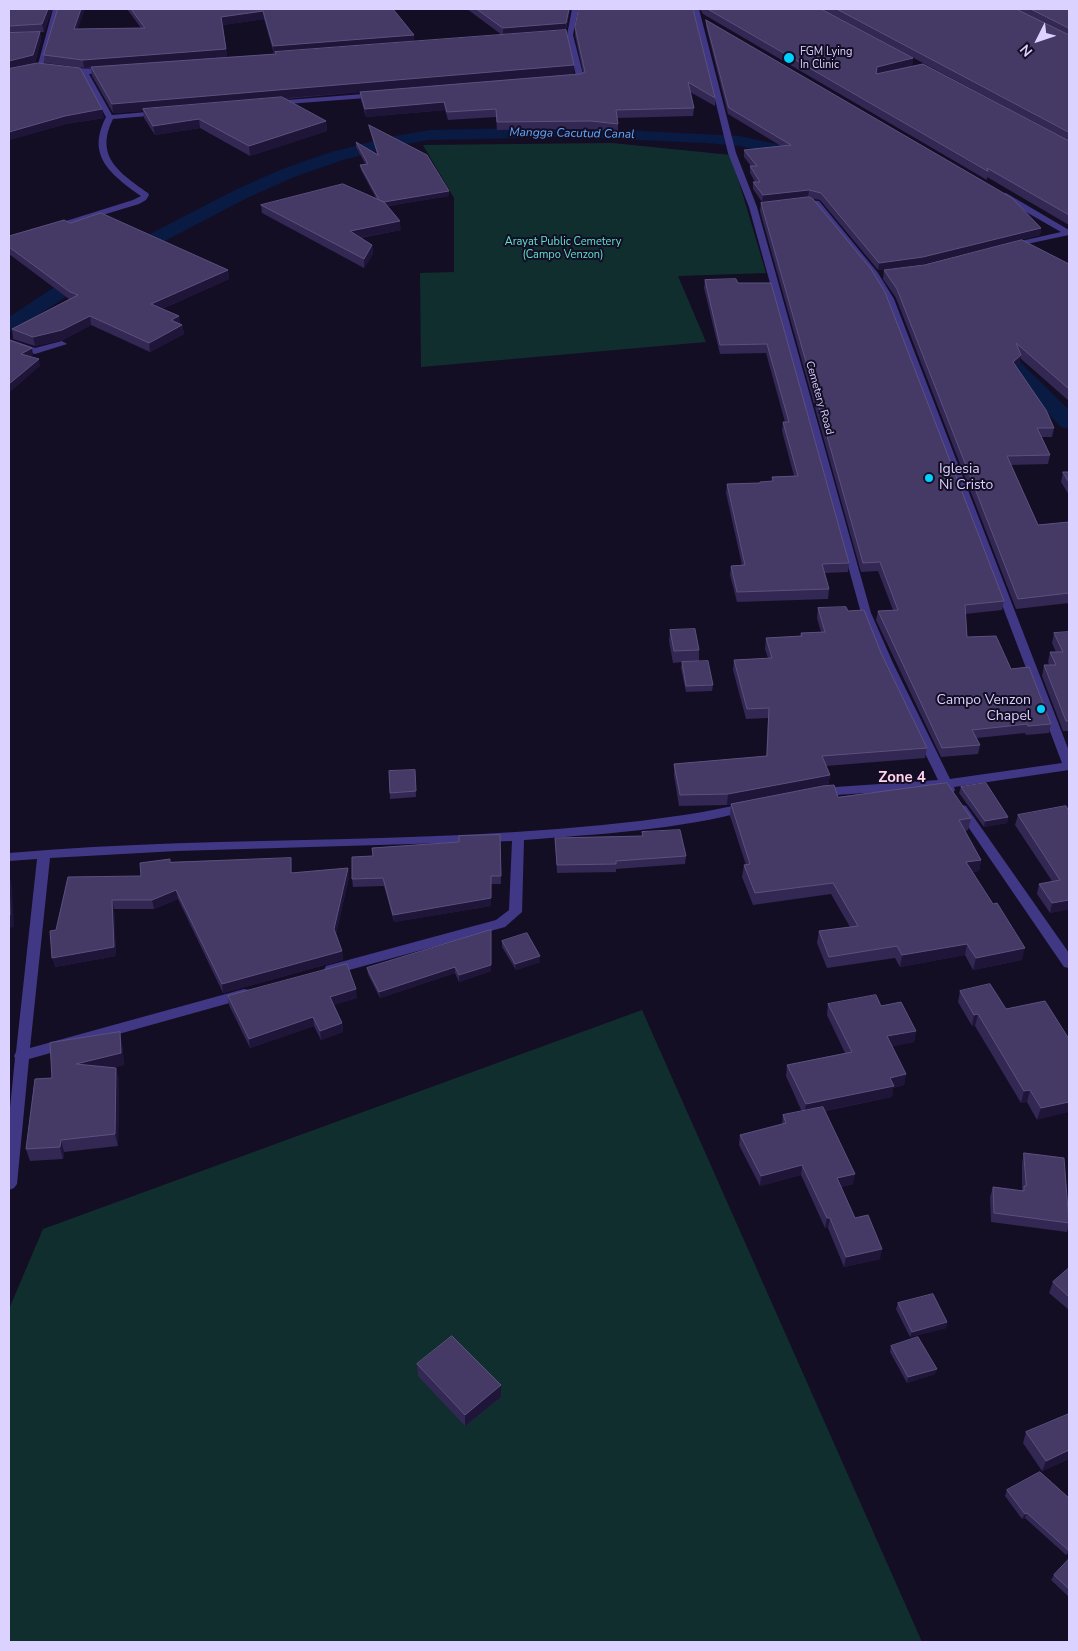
<!DOCTYPE html>
<html>
<head>
<meta charset="utf-8">
<style>
	body { margin:0 }
	#map { position:relative; width:1078px; height:1651px; overflow:hidden; background:#140e25; font-family:"Nunito Sans",sans-serif }
	canvas { display:block }
	.frame { position:absolute; inset:0; border:10px solid #dbd2ff; pointer-events:none }
	.north { position:absolute; left:1013px; top:15px; width:50px; height:50px; -webkit-text-stroke:4px #140e25; paint-order:stroke; rotate:229deg; font-size:14px; font-weight:700; line-height:20px; text-align:center; color:#dbd2ff }
	.north::after { content:''; display:block; margin:auto; width:18px; height:22px; background:#dbd2ff; clip-path:polygon(50% 0,100% 100%,50% 72%,0 100%) }
</style>
</head>
<body>
<div id="map">
<canvas width="1078" height="1651"></canvas>
<div class="frame"></div>
<div class="north">N</div>
</div>
<script>
const context = document.querySelector('canvas').getContext('2d');
context.lineJoin = 'round';
function fill(path, color) {
  context.fillStyle = color;
  context.fill(path, 'evenodd');
}
function trace(path, color, width, dash) {
  context.strokeStyle = color;
  context.lineWidth = width;
  context.lineCap = dash ? 'butt' : 'round';
  context.setLineDash(dash || []);
  context.stroke(path);
}
function label(font, color, halo, rows, align = 'center') {
  context.font = font + ' "Nunito Sans",sans-serif';
  context.lineWidth = 4;
  context.setLineDash([]);
  context.textBaseline = 'middle';
  context.strokeStyle = halo;
  context.fillStyle = color;
  for (const [text, x, y, turn = 0] of rows) {
    context.save();
    context.translate(x, y);
    context.rotate((+turn || 0) * Math.PI / 180);
    context.textAlign = isNaN(turn) ? turn : align;
    if (halo) context.strokeText(text, 0, 0);
    context.fillText(text, 0, 0);
    context.restore();
  }
}
fill(new Path2D(`
	M612 143 731 155 766 273 678 276 706 342 421 367 420 273 454 272V198L423 145Z
	M642 1010 922 1642H9V1309L43 1229Z`), '#112e2f');
fill(new Path2D(`
	M567 127 740 136 781 145 810 160 813 164 810 168 804 169 798 168 769 153 740 146 705 143 567 137 429 140 391 147 343 160 294 177 247 198 94 278 16 330 9 332V317L80 270 235 190 282 169 331 152 390 137 429 130Z
	M991 338 998 340 1069 410V429L1061 427 984 348 981 344 984 340Z`), '#091a43');
fill(new Path2D(`
	M53 9H59L43 67 37 68Z
	M572 9H578L573 35 584 78 568 81H565V77L576 76 567 35Z
	M693 9H699L736 153 757 207 871 613 893 663 950 779 1062 763 886 299 871 276 814 205 797 204V200L819 201 878 273 894 299 1069 751V770L954 787 955 790 953 793H945L942 788 821 796 815 792 821 788 938 780 881 663 861 613 749 207 728 153Z
	M64 68 110 69 111 71 107 73 89 74 112 115 159 111 163 113 159 115 113 119C94 157 120 173 148 193L149 195 146 200 139 204 53 230 49 228 50 226 133 200 141 196C110 174 86 156 106 117L82 74 64 72Z
	M376 93H379V97L274 105 270 103 274 101Z
	M1000 193H1006L1069 230V235L1008 248V244L1061 232 1000 197Z
	M9 339 35 348 62 341 67 344 35 354 9 345Z
	M747 803 751 804 753 807 751 810C678 830 600 834 524 840L522 912 505 927 331 975 326 974 324 970 326 966 496 920 509 910 512 841 177 851 50 858 30 1048 244 989 249 990 251 994 249 998 244 999 29 1059 17 1184 14 1188 9 1190V1118L15 1058 14 1056 16 1052 37 859 9 861V853C233 833 460 848 684 815 705 812 726 807 747 803Z
	M962 805 966 806 1069 953V968L1064 967 958 812 956 809 958 806Z`), '#413885');
fill(new Path2D(`
	M9 9H52L44 32H40L41 40 35 63 104 118 66 124 9 140Z
	M127 9H393L414 42 502 35 467 9H570L566 30 574 74H580L583 72 575 35V27L579 9 715 98V106L690 92 694 108 693 116 617 118 618 124V132L591 129 497 130 496 117 448 120 445 110 366 117 361 100 360 92 285 99 326 121 327 131 250 156 200 128 155 135 144 118 143 111 113 113 92 76 91 68H84L45 63 44 55 78 29 141 28ZM264 19 274 54H275L227 57 223 25Z
	M700 9H821L913 58 912 66 1069 141V225L987 177V180L703 14Z
	M822 9H1069V141Z
	M706 20 1041 228 1040 235 922 264 878 270 820 200 810 198 1004 601 1002 610 965 614 967 637 1011 669 1051 724 1049 733 1026 735 1025 733 977 738 980 745 978 754 941 757 876 620 878 611 893 610 878 571 861 572 760 211 761 203 808 197 762 202 753 189V182H755L750 173V166H751L744 157V150L781 146 728 114 706 26Z
	M369 125 449 191V196L388 206 401 230 360 238 372 245 373 254 364 268 262 213 261 205 376 198 361 170 360 165H366L356 147V142L377 154 370 130Z
	M70 223 228 270 229 279 162 309 179 316 180 324 182 325 184 334 150 352 91 325 63 340 35 346 13 339 12 329 69 299 9 254V236Z
	M1069 264V401L1020 358 1019 364 1016 366 1054 428 1052 437H1042L1050 455 1048 464 1011 465 1038 525 1069 522V603L1016 609 896 298 883 279 884 270Z
	M705 280 738 283H771L849 563 848 572 825 573 829 589 828 599 737 602 730 575 731 566 742 565 726 493 727 484 760 483V482L772 481V477L794 476 782 431 783 422H785L766 353 720 354 704 288Z
	M1063 472H1069V495L1061 482Z
	M818 608 848 611 881 653 927 748 925 758 826 766 830 775 828 786 838 797 971 818 968 830 965 831 981 860 979 871 973 872 1022 960 973 970 965 955 900 967 895 958 827 968 817 943 819 931 850 927 831 894 753 905 742 877 744 865H746L730 816 731 804 772 796 727 805 679 806 674 775V764L766 756 768 718 746 719 733 670 734 660 768 658 765 649 766 638 800 636 801 633 821 632 817 618Z
	M670 630 699 650V661L713 685 712 691 686 692 681 668 682 662 673 663 669 641Z
	M1069 632V731H1063L1042 676 1044 665H1049L1048 662 1050 652H1056L1052 643 1054 633Z
	M415 770 416 797 390 799 389 771Z
	M961 787 1008 817 1007 823 984 827 959 793Z
	M1069 811V909L1050 913 1037 894 1039 884 1052 881 1015 825 1018 815Z
	M642 832 686 856 685 864 616 869V872L557 873 555 838 642 836Z
	M500 835 501 884H491V906L394 922 384 886 353 887 352 879 373 856Z
	M171 862 292 867V873L348 868 349 877 336 934 342 951 343 960 223 993 178 899 154 909H114L116 956 55 967 56 930 141 876Z
	M491 930V971L459 982 455 973 380 998 368 974 367 968Z
	M502 941 540 962 516 970 502 947Z
	M960 991 1006 1009 1069 1039 1037 1120 1027 1102 1021 1103 975 1026H972L958 1002Z
	M228 996 357 998 333 1005 342 1023 343 1032 321 1040 314 1026 250 1048 229 1005Z
	M828 1004 881 1006 916 1031 914 1042 892 1046 906 1074 904 1085 893 1088 892 1097 825 1111 853 1184 841 1187 855 1218 880 1259 844 1267 828 1228H825L801 1175 760 1186 739 1145 740 1135 782 1124 783 1115 802 1112 786 1076 787 1065 845 1053 827 1015Z
	M122 1044 124 1065 114 1067 119 1080 118 1146 64 1152 63 1159 30 1161 26 1149 52 1078Z
	M1024 1153 1069 1218V1224L1067 1232 991 1222 990 1197 993 1187 1022 1191V1163Z
	M1069 1268V1310L1049 1293 1053 1282Z
	M898 1303 947 1322 946 1328 910 1337 896 1309Z
	M891 1346 935 1374 907 1383 890 1352Z
	M417 1364 501 1385V1397L465 1426 418 1376Z
	M1069 1414V1459L1042 1471 1023 1443 1026 1432Z
	M1040 1472 1069 1552 1066 1555 1025 1518 1022 1519 1005 1496 1007 1490Z
	M1069 1559V1597L1051 1580 1054 1575Z`), '#332753');
fill(new Path2D(`
	M48 9H52L44 32 42 24Z
	M81 9H85L75 37 74 29Z
	M569 9H570L565 31 503 36V28Z
	M263 11 264 19 222 25 221 17Z
	M40 32 41 40 35 63 9 69V61Z
	M414 35V43L274 54 273 46Z
	M226 49 227 57 84 68 83 60Z
	M913 58 912 66 876 75 877 67Z
	M574 65V74L144 110 143 109V111L113 113 112 104Z
	M444 102 445 110 366 117 365 109Z
	M102 109 104 118 66 124 9 140V132L65 116Z
	M199 119 200 128 155 135 153 126Z
	M326 121 327 131 250 156 249 146Z
	M809 190 808 197 762 202 763 195Z
	M449 191V196L381 207V202Z
	M400 221 401 230 351 239 350 231Z
	M1041 228 1040 235 922 264 878 270 879 263Z
	M372 245 373 254 364 268V259Z
	M228 270 229 279 153 313 151 304Z
	M90 316 91 325 63 340 35 346 33 337Z
	M179 316 181 325 171 320Z
	M182 325 184 334 150 352 149 343Z
	M32 348 33 355 22 361 21 354Z
	M1021 355 1019 364 1011 371 1013 362Z
	M39 359 40 366 9 393V384Z
	M830 775 828 786 727 805 728 794Z
	M1008 817 1007 823 984 827 985 821Z
	M291 858 292 867V882L291 873Z
	M981 860 979 871 964 874 966 862Z
	M348 868 349 877 335 938 334 929Z
	M9 872 12 885 14 927 9 928Z
	M491 876V906L394 922 393 915Z
	M176 890 178 899 154 909 152 900Z
	M112 900 114 909 116 956 55 967 52 958Z
	M1069 900V909L1050 913 1052 903Z
	M491 930V971L459 982V975Z
	M967 944 965 955 900 967 902 955Z
	M1025 948 1022 960 973 970 976 958Z
	M342 951 343 960 223 993 222 984Z
	M540 956V962L516 970 515 964Z
	M455 967V973L380 998 379 992Z
	M356 989 357 998 331 1006 330 997Z
	M978 1014 975 1026H972L974 1015Z
	M313 1017 314 1026 250 1048 249 1039Z
	M342 1023 343 1032 321 1040 320 1031Z
	M916 1031 914 1042 885 1048 887 1036Z
	M120 1032 122 1044 124 1065 79 1076 76 1064Z
	M116 1068 119 1080 118 1146 115 1134Z
	M906 1074 904 1085 893 1088 892 1097 804 1115 806 1104 890 1078Z
	M1030 1090 1027 1102 1021 1103 1024 1091Z
	M1069 1102V1112L1037 1120 1041 1108Z
	M61 1140 64 1152 63 1159 60 1147Z
	M802 1165 801 1175 760 1186 761 1176Z
	M855 1174 853 1184 835 1188 837 1178Z
	M827 1218H830L828 1228H825Z
	M882 1249 880 1259 844 1267 846 1257Z
	M947 1322 946 1328 910 1337 912 1332Z
	M937 1369 935 1374 907 1383 908 1377Z
	M501 1385V1397L465 1426V1415Z
	M1069 1450V1459L1042 1471 1046 1461Z
	M1027 1513 1025 1518 1022 1519 1025 1514Z`), '#1f1539');
const building = new Path2D(`
	M9 9H48L42 24 9 26Z
	M58 9H81L74 29 145 28 131 9H393L414 35 273 46 263 11 221 17 226 49 83 60 44 55Z
	M477 9H569L566 23 503 28Z
	M579 9H693L715 98 688 82 694 108 616 110 618 124 591 121 497 122 496 109 447 112 444 102 365 109 360 92 580 74 585 72 575 27Z
	M708 9H821L913 58 877 67 876 74 923 64 1069 141V215L987 168 988 171Z
	M837 9H1016L1069 35V132Z
	M1031 9H1069V28Z
	M706 20 1012 198 1041 228 923 257 879 263 821 193 809 190 763 195 753 182H760L750 166H757L744 150 791 145 729 108Z
	M566 30 574 65 112 104 91 67 276 54 275 52Z
	M40 32 33 55 9 61V33Z
	M38 63 80 68 102 109 65 116 9 132V69Z
	M282 97 326 121 249 146 199 119 153 126 143 109Z
	M369 125 427 155 449 191 384 202 379 200 360 165 368 164 356 142 378 155Z
	M343 184 384 202 400 221 350 231 372 245 364 259 261 205Z
	M809 197 813 199 871 269 885 292 1004 601 965 605 967 637 996 636 1011 669 1029 667 1051 724 1028 726 1027 724 972 730 980 745 942 748 878 611 898 610 880 562 863 563 761 203Z
	M101 213 228 270 151 304 179 316 171 320 182 325 149 343 90 316 62 330 33 337 12 329 78 295 70 292 9 247V236L64 220 70 223Z
	M1022 240 1069 264V389L1016 343 1021 355 1013 362 1046 410 1054 428H1037L1050 455 1007 456 1038 525 1069 522V593L1018 599 897 289 884 270 924 265Z
	M736 279 738 283H771L849 563 822 564 829 589 737 592 731 566 745 565 727 484 760 483V482L773 481 772 477 798 476 783 422H789L767 344 720 345 705 280Z
	M9 340 32 348 21 354 39 359 9 384Z
	M1063 472H1069V482Z
	M846 607 848 611 864 610 881 653 927 748 822 756 830 775 728 794 680 795 674 764 767 756 769 708 747 709 734 660 772 658 766 638 802 636 801 633 825 632 818 608Z
	M695 629 699 650 674 651 670 630Z
	M1069 632V721H1066L1044 665H1056L1050 652H1063L1054 633Z
	M708 661 713 685 686 686 682 662Z
	M415 770 416 791 390 793 389 771Z
	M947 783 971 818 959 820 981 860 966 862 993 904 997 903 1025 948 976 958 967 944 902 955 897 946 829 957 819 931 858 926 833 883 755 893 744 865 750 864 731 804 823 786 834 785 838 797Z
	M986 783 1008 817 985 821 961 787Z
	M1066 806 1069 811V900L1052 903 1039 884 1060 880 1018 815Z
	M680 830 686 856 616 861V864L557 865 555 838 643 836 642 832Z
	M500 835 501 876H491V898L393 915 383 878 352 879V857L373 856 372 848 459 842V836Z
	M291 858V873L348 868 334 929 342 951 222 984 176 890 152 900H112L114 947 52 958 50 931 56 930 68 877 141 876 140 863 170 859V862Z
	M9 872 10 915H9Z
	M491 930V965L459 975 455 967 379 992 367 968Z
	M527 933 540 956 515 964 502 941Z
	M347 964 356 989 330 997 342 1023 320 1031 313 1017 249 1039 228 996Z
	M990 984 1006 1009 1045 1001 1069 1039V1102L1041 1108 1030 1090 1024 1091 978 1014 974 1015 960 991Z
	M876 995 881 1006 901 1002 916 1031 887 1036 906 1074 890 1078 894 1086 806 1104 787 1065 852 1052 828 1004Z
	M120 1032 121 1053 76 1064 116 1068 115 1134 61 1140 60 1147 26 1149 35 1079 52 1078 50 1043Z
	M823 1107 855 1174 837 1178 855 1218 868 1215 882 1249 846 1257 830 1218H827L802 1165 761 1176 740 1135 786 1123 783 1115Z
	M1024 1153 1064 1158 1069 1223 994 1213 993 1187 1024 1191V1186H1026Z
	M1069 1268V1297L1053 1282Z
	M933 1294 947 1322 912 1332 898 1303Z
	M452 1336 501 1385 465 1415 417 1364Z
	M918 1337 937 1369 908 1377 891 1346Z
	M1069 1414V1450L1046 1461 1026 1432Z
	M1040 1472 1069 1498V1549L1068 1550 1027 1513 1025 1514 1007 1490Z
	M1069 1559V1589L1054 1575Z`);
fill(building, '#453965');
trace(building, '#5c517e', 1);
for (const [x, y, r, color] of [
	[789,58,6,"#00d0fd"],
	[929,478,5,"#00d0fd"],
	[1041,709,5,"#00d0fd"]
]) {
  const dot = new Path2D();
  dot.arc(x, y, r, 0, 2 * Math.PI);
  context.fillStyle = color;
  context.fill(dot);
  trace(dot, '#140e25', 2);
}
label('11px', '#dbd2ff', '#140e25', [
	["FGM Lying",800,52],
	["In Clinic",800,65]
], 'left');
label('11px', '#5ce2cb', '#140e25', [
	["Arayat Public Cemetery",563,242],
	["(Campo Venzon)",563,255]
]);
label('11px', '#dbd2ff', '#140e25', [
	["Cemetery Road",819,398,74]
]);
label('italic 12px', '#60a9ff', '#140e25', [
	["Mangga Cacutud Canal",572,134,1]
]);
label('14px', '#dbd2ff', '#140e25', [
	["Iglesia",939,470],
	["Ni Cristo",939,486],
	["Campo Venzon",1031,701,"right"],
	["Chapel",1031,717,"right"]
], 'left');
label('bold 15px', '#ffd4ec', '#140e25', [
	["Zone 4",902,778]
]);
</script>
</body>
</html>
